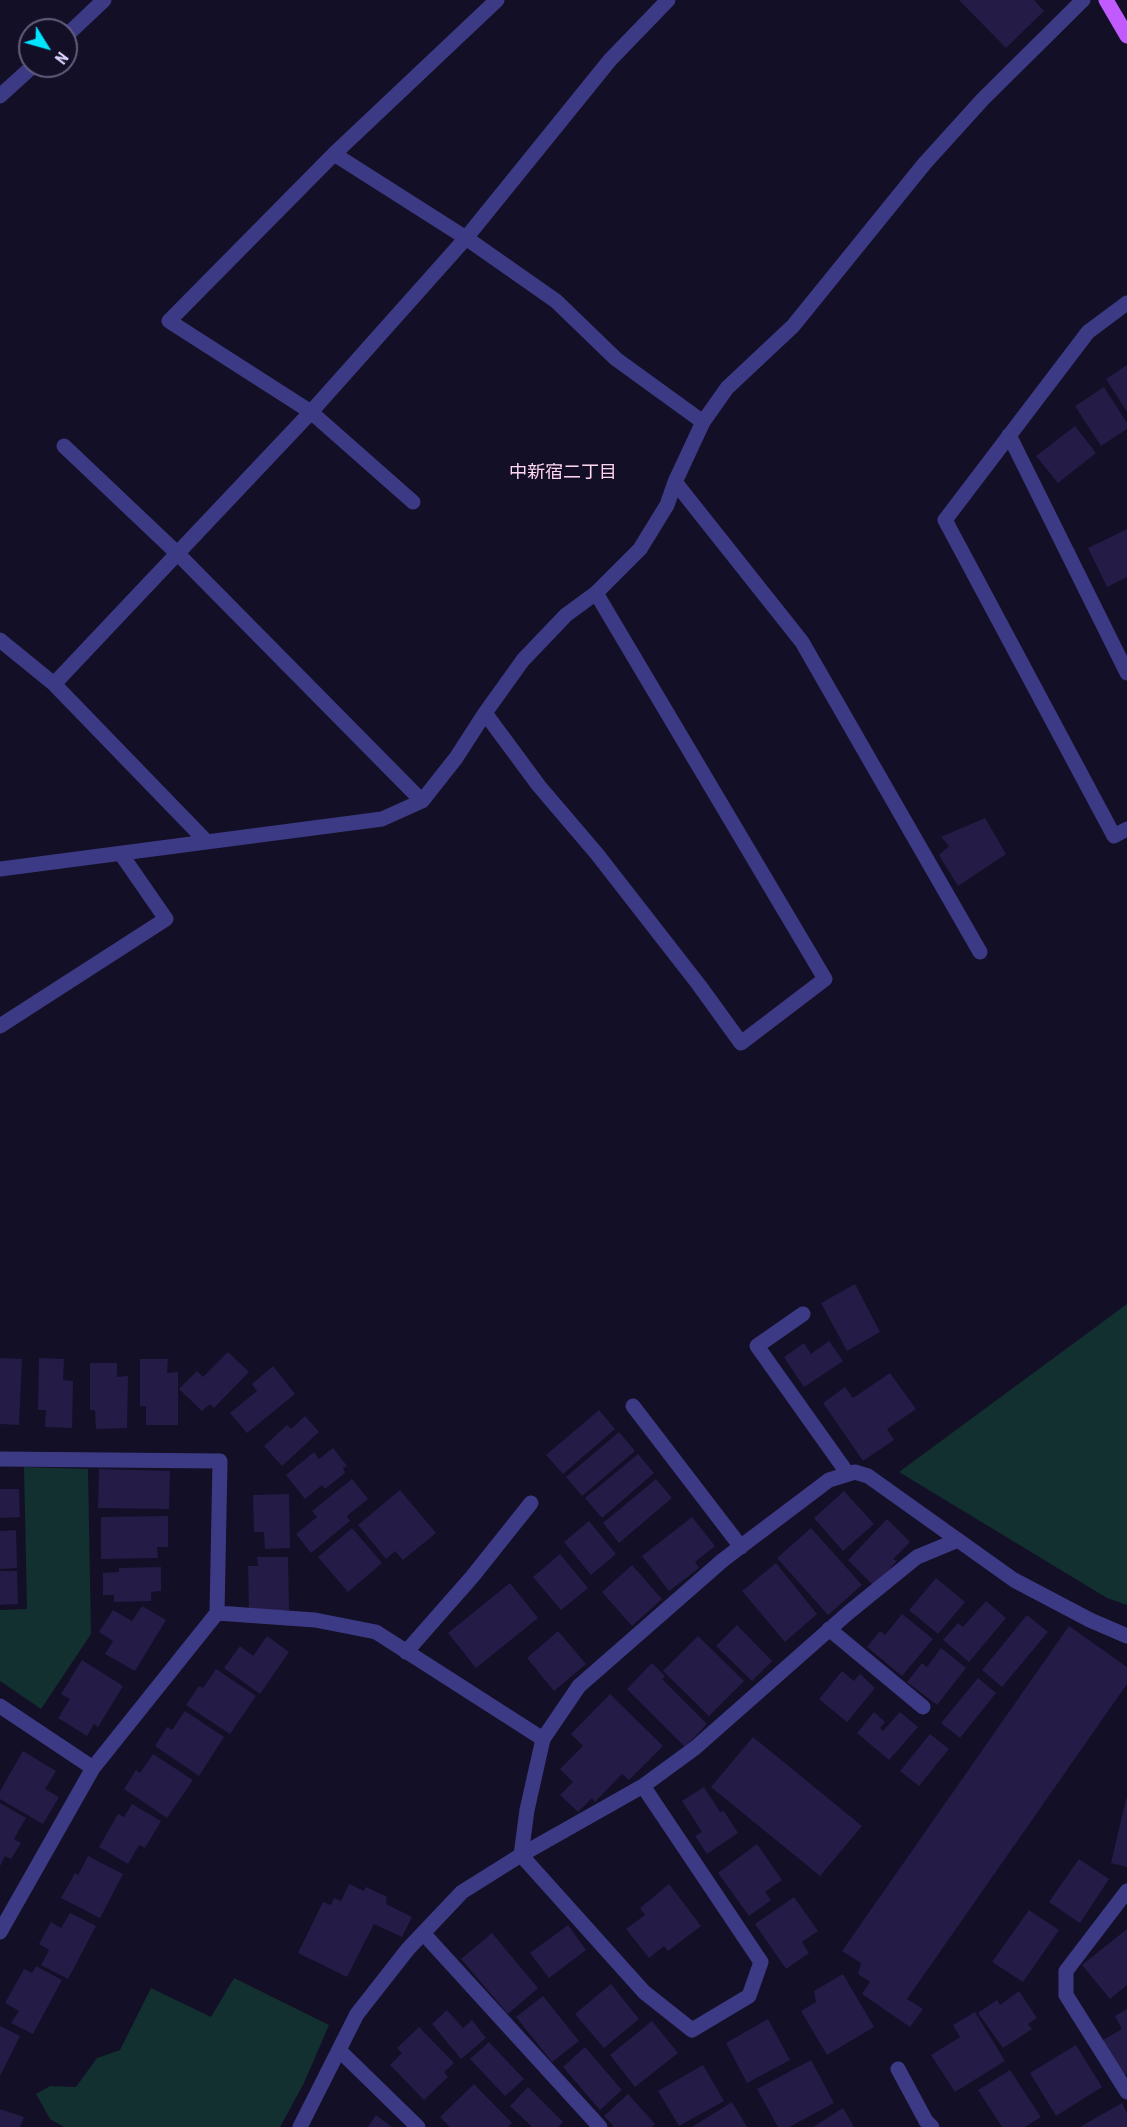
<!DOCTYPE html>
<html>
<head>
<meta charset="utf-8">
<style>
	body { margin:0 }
	#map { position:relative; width:1127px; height:2127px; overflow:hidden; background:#130f26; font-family:"Roboto Condensed",sans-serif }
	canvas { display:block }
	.north { position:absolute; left:18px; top:18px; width:60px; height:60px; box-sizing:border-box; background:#130f26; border:2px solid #625e7d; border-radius:50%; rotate:127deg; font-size:16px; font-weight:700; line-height:24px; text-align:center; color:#d9d4ff }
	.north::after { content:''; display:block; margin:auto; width:21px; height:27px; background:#00e5ff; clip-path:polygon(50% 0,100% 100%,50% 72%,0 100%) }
</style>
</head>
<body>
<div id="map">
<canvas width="1127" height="2127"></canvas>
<div class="north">N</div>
</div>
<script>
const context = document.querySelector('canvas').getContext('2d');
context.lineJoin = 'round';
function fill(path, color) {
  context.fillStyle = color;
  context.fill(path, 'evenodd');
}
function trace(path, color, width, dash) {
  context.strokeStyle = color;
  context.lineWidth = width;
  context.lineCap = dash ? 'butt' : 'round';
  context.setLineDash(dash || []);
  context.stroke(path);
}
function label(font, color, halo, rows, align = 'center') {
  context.font = font + ' "Roboto Condensed","Noto Sans JP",sans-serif';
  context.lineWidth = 4.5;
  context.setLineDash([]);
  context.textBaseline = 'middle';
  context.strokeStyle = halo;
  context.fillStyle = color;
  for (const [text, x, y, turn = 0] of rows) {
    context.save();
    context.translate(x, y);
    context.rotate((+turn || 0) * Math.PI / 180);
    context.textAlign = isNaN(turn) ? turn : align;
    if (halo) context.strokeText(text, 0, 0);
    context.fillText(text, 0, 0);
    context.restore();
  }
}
fill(new Path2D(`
	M1127 1304V1605L1107 1598 899 1472Z
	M24 1467 88 1469 91 1634 41 1709 0 1681V1610L27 1609Z
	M234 1978 329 2025 304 2083 280 2127H64L50 2119 36 2094 50 2086 76 2087 97 2058 120 2050 151 1988 211 2017Z`), '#12302f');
fill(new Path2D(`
	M959 0H1034L1044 11 1006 48Z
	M1127 365V412L1106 379Z
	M1104 387 1127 423V429L1101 446 1075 406Z
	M1075 426 1096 453 1058 483 1036 456Z
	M1127 529V577L1107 587 1088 548Z
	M985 818 1006 854 958 886 939 855 949 846 941 837Z
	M855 1284 880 1332 847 1351 821 1303Z
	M829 1341 843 1361 804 1387 784 1357 804 1343 811 1354Z
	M228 1352 249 1372 214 1408 210 1404 202 1411 179 1389 197 1371 203 1377Z
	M0 1358 22 1359 19 1425 0 1424Z
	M39 1358 64 1359 63 1380 73 1381 72 1428 45 1427 46 1410H38Z
	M140 1359H168L167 1373 178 1372V1425H146V1406H140Z
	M90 1363H117V1377L128 1376 127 1428 96 1429 95 1410H90Z
	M273 1366 295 1394 247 1433 230 1413 257 1391 252 1384Z
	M890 1373 916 1409 887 1429 894 1440 863 1461 823 1403 845 1387 853 1398Z
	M599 1410 615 1429 563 1474 546 1455Z
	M305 1416 319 1432 282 1466 264 1446 287 1425 291 1429Z
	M619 1432 635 1451 582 1496 566 1477Z
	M333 1448 347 1466 343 1468 345 1473 325 1489 322 1485 305 1499 286 1475 314 1452 319 1459Z
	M638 1454 654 1473 602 1518 585 1498Z
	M99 1469 170 1471 169 1509 98 1508Z
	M352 1479 368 1499 347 1516 350 1521 311 1553 296 1534 317 1517 312 1511Z
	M656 1479 672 1498 619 1543 603 1523Z
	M0 1489H19L20 1517 0 1518Z
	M400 1490 436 1533 403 1560 395 1551 386 1559 358 1525Z
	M844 1491 874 1524 843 1551 814 1518Z
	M289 1494 290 1548 265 1549 264 1532H254L253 1495Z
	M168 1516V1547H157L158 1558 101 1559V1517Z
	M692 1517 715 1546 695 1562 699 1568 669 1591 642 1556Z
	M887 1519 910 1542 893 1559 897 1561 874 1586 848 1560Z
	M589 1521 616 1554 591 1575 564 1542Z
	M352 1528 382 1563 348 1592 318 1557Z
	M811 1528 862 1585 828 1615 777 1558Z
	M16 1530 17 1568 0 1569V1531Z
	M560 1554 588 1588 561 1610 533 1577Z
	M257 1557H288L289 1610 249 1611 248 1566H258Z
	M776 1563 817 1614 785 1642 742 1591Z
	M632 1565 662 1599 632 1626 602 1592Z
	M161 1567V1591L151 1592V1601L114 1602V1595H103V1573L119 1572V1568Z
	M0 1571H17L18 1604 0 1605Z
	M936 1578 965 1602 938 1634 909 1610Z
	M510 1583 538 1618 476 1668 448 1633Z
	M986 1601 1006 1618 969 1662 943 1640 958 1623 963 1627Z
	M142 1606 166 1620 135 1671 105 1654 113 1641 99 1632 113 1610 132 1621Z
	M902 1614 933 1639 902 1676 867 1647 880 1631 885 1635Z
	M1027 1615 1048 1632 1002 1687 982 1670Z
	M737 1625 772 1661 752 1681 716 1646Z
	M1069 1626 1127 1667V1684L907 1999 923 2009 910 2027 862 1994 870 1982 858 1974 861 1963 842 1951Z
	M558 1631 586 1664 554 1691 527 1658Z
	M267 1636 289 1652 260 1694 224 1668 240 1646 253 1656Z
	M698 1636 744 1681 709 1716 663 1671Z
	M941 1648 966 1668 937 1705 907 1682 922 1663 927 1667Z
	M82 1660 123 1686 98 1727 94 1724 87 1736 58 1718 70 1699 61 1694Z
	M652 1663 665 1676 662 1679 707 1724 685 1747 627 1689Z
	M216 1669 256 1696 230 1734 186 1705 199 1686 203 1688Z
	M842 1671 854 1681 860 1674 875 1688 847 1722 819 1699Z
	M978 1678 996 1693 960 1738 941 1723Z
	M610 1694 663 1746 629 1780 622 1774 595 1802 592 1798 578 1812 560 1795 573 1782 560 1769 583 1746 571 1734Z
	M185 1711 224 1737 199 1776 155 1746 167 1727 172 1730Z
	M874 1712 885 1722 880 1728 883 1731 900 1712 918 1727 889 1760 857 1733Z
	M930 1734 949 1749 919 1786 900 1771Z
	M753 1737 862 1826 820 1876 711 1787Z
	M23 1751 56 1771 45 1789 59 1797 43 1824 0 1799V1791Z
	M153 1754 193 1780 167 1818 124 1789 136 1770 140 1773Z
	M704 1787 720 1812 724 1811 738 1833 707 1854 695 1836 702 1832 682 1801Z
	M1126 1799H1127V1867L1111 1863Z
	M0 1803 26 1818 14 1839 21 1843 11 1859 5 1856 0 1866Z
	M132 1804 161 1821 145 1848 139 1845 128 1864 99 1847 118 1814 124 1817Z
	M757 1844 782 1880 765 1892 771 1900 749 1916 718 1873Z
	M88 1856 123 1874 100 1918 61 1898 75 1873 78 1875Z
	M1079 1859 1109 1879 1080 1923 1049 1902Z
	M349 1884 364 1891 366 1887 387 1897 386 1904 412 1917 402 1937 374 1924 347 1977 298 1953 323 1902 331 1905 334 1898 341 1901Z
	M669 1884 701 1926 668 1951 664 1946 649 1958 626 1929 645 1915 640 1908Z
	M794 1897 818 1931 802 1942 809 1953 786 1969 755 1924Z
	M1029 1910 1059 1930 1023 1982 992 1962Z
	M70 1913 96 1926 68 1979 41 1965 49 1950 39 1944 51 1922 61 1928Z
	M568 1925 586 1950 549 1978 530 1953Z
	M1127 1929V1985L1110 1999 1082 1965Z
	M492 1933 538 1988 508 2014 461 1959Z
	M36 1966 62 1980 33 2034 11 2023 19 2011 5 2003 24 1969 32 1973Z
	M843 1974 874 2027 827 2055 801 2011 816 2002 814 1991Z
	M611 1984 639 2019 604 2048 575 2014Z
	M1019 1991 1037 2018 1028 2024 1032 2029 1003 2048 978 2013 997 2000 1000 2005Z
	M543 1996 579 2041 552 2062 516 2017Z
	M1127 2009V2074L1124 2076 1103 2040 1122 2029 1115 2016Z
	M447 2010 463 2028 472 2020 486 2038 461 2059 432 2024Z
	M975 2012 1005 2061 955 2092 931 2055 960 2037 953 2025Z
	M768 2019 790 2060 747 2083 726 2043Z
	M652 2021 678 2053 635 2087 610 2055Z
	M0 2026 20 2036 0 2076Z
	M419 2027 454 2063 444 2072 448 2077 424 2100 390 2065 402 2053 397 2048Z
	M489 2042 524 2079 505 2096 470 2059Z
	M1076 2045 1102 2087 1056 2116 1030 2073Z
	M585 2047 622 2090 600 2110 563 2067Z
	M811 2060 834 2103 789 2127H778L757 2089Z
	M703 2065 724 2101 679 2126 658 2091Z
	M1010 2070 1041 2117 1025 2127H1002L978 2090Z
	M474 2084 512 2123 508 2127H450L440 2117Z
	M528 2087 563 2122 558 2127H532L510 2106Z
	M628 2094 655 2124 652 2127H614L604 2116Z
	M732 2102 747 2127H692Z
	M1122 2103 1127 2113V2127H1080Z
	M843 2108 854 2127H813Z
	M0 2109 24 2117 20 2127H0Z
	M376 2115 392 2127H368Z`), '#241b47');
trace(new Path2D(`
	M66 36 104 0
	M0 96 33 66
	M334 154 466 238 556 301 616 359 703 422
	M1127 303 1088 332 945 520 1114 836 1127 829
	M1009 435 1127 673
	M64 446 179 555 422 801
	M675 482 802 642 980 952
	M413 502 311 412 169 321 334 154 497 0
	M0 640 54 684 205 840
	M54 684 311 412 466 238 610 60 668 0
	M485 713 539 786 597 854 699 985 741 1043 825 979 596 593
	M0 869 382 819 422 801 456 758 485 713 523 660 566 615 596 593 640 549 667 505 675 482 703 422 727 388 793 326 925 163 983 99 1083 0
	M0 1026 166 919 121 854
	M803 1314 757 1346 848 1474
	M633 1406 741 1547
	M0 1459 220 1461 217 1613
	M829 1629 923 1707
	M406 1652 472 1577 531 1503
	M0 1706 93 1768
	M643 1786 761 1962 749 1996 692 2030 644 1992 521 1855 527 1810 543 1739 579 1686 723 1560 829 1480 855 1472 868 1476 1014 1580 1090 1620 1127 1636
	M1127 1891 1066 1971V1995L1127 2092
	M0 1932 93 1768 217 1613 315 1620 376 1632 543 1739
	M423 1933 600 2127
	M340 2051 418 2127
	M898 2069 926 2121 932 2127
	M300 2127 357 2014 408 1949 462 1892 521 1855 643 1786 695 1748 848 1613 917 1557 958 1540`), '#3d3a85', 15);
trace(new Path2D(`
	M1106 0 1127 36`), '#c25bff', 15);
label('18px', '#ffd6f0', '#130f26', [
	["中新宿二丁目",563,473]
]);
</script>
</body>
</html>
